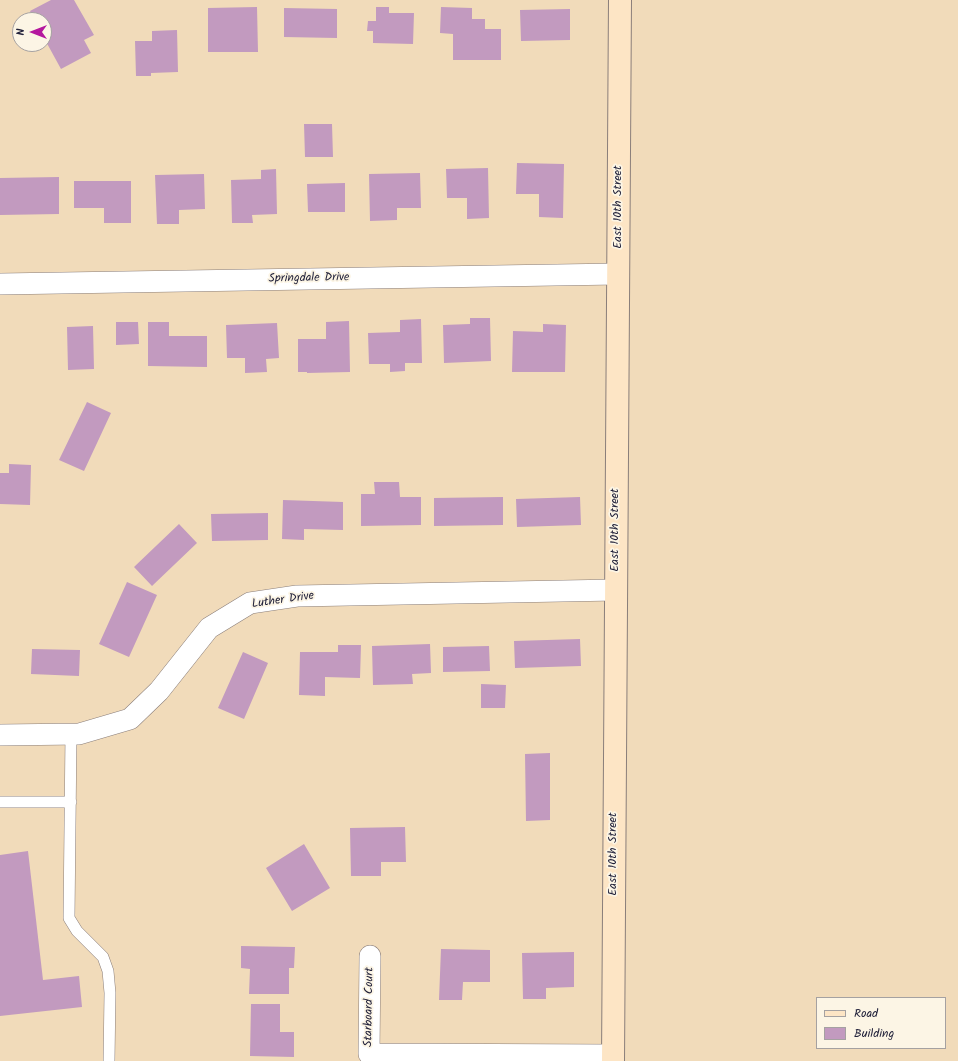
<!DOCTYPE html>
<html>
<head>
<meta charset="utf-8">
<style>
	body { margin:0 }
	#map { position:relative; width:958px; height:1061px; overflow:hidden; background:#f1dbba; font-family:Kalam,sans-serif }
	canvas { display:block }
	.legend { position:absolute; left:816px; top:997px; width:130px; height:52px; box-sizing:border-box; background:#fcf5e5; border:1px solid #a5a1a1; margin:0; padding:5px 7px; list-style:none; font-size:12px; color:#22223b }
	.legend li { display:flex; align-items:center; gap:8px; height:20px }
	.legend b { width:20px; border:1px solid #a5a1a1 }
	.north { position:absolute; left:12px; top:12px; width:40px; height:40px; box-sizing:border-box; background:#fcf5e5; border:1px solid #a5a1a1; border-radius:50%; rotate:270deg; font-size:11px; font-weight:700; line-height:16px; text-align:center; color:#22223b }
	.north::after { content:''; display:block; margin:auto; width:14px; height:18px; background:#b5179e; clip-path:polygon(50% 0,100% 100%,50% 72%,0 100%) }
</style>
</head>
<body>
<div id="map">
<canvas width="958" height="1061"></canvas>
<ul class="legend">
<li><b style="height:5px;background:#fde5c5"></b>Road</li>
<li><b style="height:11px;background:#c29abf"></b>Building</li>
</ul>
<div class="north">N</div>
</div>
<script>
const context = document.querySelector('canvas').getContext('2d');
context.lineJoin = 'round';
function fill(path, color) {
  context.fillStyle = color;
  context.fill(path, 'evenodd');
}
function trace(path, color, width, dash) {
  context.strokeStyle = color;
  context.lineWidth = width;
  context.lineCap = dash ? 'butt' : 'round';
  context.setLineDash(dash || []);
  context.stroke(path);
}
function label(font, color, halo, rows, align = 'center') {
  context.font = font + ' Kalam,sans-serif';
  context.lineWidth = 3.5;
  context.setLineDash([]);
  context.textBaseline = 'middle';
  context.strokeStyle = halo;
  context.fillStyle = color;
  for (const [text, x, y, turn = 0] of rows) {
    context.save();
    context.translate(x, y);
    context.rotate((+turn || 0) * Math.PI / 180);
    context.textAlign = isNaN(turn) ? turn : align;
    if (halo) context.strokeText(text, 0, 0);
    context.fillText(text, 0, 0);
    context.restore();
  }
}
fill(new Path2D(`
	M51 0H74L94 35 84 40 91 53 61 69 44 38V20H34L30 11Z
	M257 7 258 52H208V8Z
	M376 7H389V13H414L413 44 373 43V31H367L368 21H376Z
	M441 7 472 8V19H485V29H501V60H453V34L440 33Z
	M284 8 337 9V38L284 37Z
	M570 9V40L521 41 520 10Z
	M177 30 178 72 151 73V76H136L135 41H152V31Z
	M304 124H332L333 157H305Z
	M517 163 564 164 563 218 539 217V194H516Z
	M488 168 489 218 467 219V198H447L446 169Z
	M276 169 277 214 252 215 253 223H232L231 180 261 179V170Z
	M420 173 421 208H397V220L370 221 369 174Z
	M204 174 205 209 179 210V224H157L155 175Z
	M59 177V214L0 215V178Z
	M74 181H131V223H104V208H74Z
	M345 183V212H308L307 184Z
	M470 318H490L491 361 444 363 443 325 470 324Z
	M421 319 422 363H405V371L390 372V364H369L368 333 400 332V320Z
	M349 321 350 372 307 373V372H298V339H326V322Z
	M116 322H138L139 344 116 345Z
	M148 322H169V336H207V367L148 366Z
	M277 323 279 358 266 359 267 372 245 373V358H227L226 325Z
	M543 324 566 325 565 372H512L513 331 543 332Z
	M93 326 94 369 68 370 67 327Z
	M87 402 111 413 84 471 59 460Z
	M9 464 31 465 30 505 0 504V473H9Z
	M374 482H399L400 497H421V525L361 526V494H375Z
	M503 497V525L434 526V498Z
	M580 497 581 525 517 527 516 499Z
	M283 500 343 502V530L304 529V540L282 539Z
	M268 513V540L212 541 211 514Z
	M179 524 197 543 152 586 134 567Z
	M127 582 157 595 129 657 99 644Z
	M580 639 581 666 515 668 514 641Z
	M430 644 431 673 412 674 413 684 373 685 372 646Z
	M338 645H361L360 678 325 677V696L299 695 300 652H338Z
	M489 646 490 671 443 672V647Z
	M32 649 80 650 79 676 31 674Z
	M243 652 268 663 244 719 218 708Z
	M481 684 506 685 505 708H481Z
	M550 753V820L526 821 525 754Z
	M405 827 406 862H381V876H351L350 828Z
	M304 844 330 888 292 911 266 868Z
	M28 851 43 980 79 976 82 1007 0 1016V855Z
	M241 946 295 947 294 968H289V994H249L250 969 241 968Z
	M441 949 490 950V982H463L462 1000H439Z
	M574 952V987L546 988V999H523L522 953Z
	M251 1004H280V1032H294V1057L250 1056Z`), '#c29abf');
const service = new Path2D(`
	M71 734 69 918 77 931 103 957 108 971 110 993 109 1061
	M0 802H71`);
const minor = new Path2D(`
	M0 284 618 274
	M0 735 79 734 130 719 159 691 209 628 250 603 297 596 616 590
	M370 956 369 1054 613 1055`);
const secondary = new Path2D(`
	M613 1061 620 0`);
trace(service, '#8a7e7a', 12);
trace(minor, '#8a7e7a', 22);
trace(secondary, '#8a7e7a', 24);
trace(service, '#fff', 11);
trace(minor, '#fff', 21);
trace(secondary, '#fde5c5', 22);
label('12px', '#22223b', '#fcf5e5', [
	["East 10th Street",619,207,-90],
	["Springdale Drive",309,279,-1],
	["East 10th Street",616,530,-90],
	["Luther Drive",283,601,-8],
	["East 10th Street",614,854,-90],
	["Starboard Court",370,1007,-89]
]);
</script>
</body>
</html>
